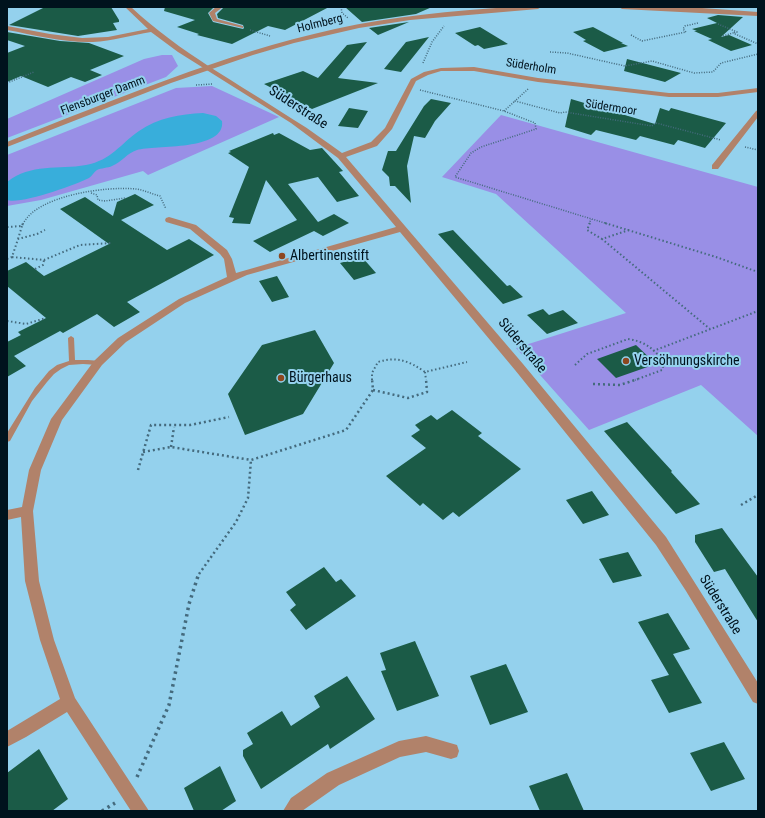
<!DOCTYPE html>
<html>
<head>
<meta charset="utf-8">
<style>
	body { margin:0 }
	#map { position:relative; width:765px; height:818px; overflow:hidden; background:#94d1ed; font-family:"Roboto Condensed",sans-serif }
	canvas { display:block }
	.frame { position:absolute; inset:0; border:8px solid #00131d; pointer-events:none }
</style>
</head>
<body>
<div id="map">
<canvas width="765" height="818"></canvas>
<div class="frame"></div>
</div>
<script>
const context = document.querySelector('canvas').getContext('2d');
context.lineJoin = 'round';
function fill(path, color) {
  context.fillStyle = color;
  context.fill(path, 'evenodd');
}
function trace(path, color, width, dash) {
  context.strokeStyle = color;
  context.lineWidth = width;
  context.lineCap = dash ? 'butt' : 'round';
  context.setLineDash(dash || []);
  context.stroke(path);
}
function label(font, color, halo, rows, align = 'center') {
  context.font = font + ' "Roboto Condensed",sans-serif';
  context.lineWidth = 4;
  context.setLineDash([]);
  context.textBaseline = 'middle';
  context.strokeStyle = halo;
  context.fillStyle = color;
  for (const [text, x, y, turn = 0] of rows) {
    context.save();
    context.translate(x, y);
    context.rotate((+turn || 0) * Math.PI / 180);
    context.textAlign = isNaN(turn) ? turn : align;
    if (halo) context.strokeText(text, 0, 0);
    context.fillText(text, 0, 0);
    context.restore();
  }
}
fill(new Path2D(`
	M162 55H172L178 66 166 77 7 138V119L144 59Z
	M212 86 279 117 148 175 143 171 41 200 7 206V155L176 88Z
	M501 115 758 187V436L701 385 589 430 516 348 626 313 496 194 442 177Z`), '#998fe6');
fill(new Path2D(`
	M203 113 216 116 222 121C226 151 155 145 137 150 127 153 122 162 112 166 108 168 101 168 97 170 94 172 92 176 89 178 75 185 20 205 7 200V182C31 163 58 170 86 165 112 160 120 144 139 131 158 118 180 114 203 113Z`), '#38aedb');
fill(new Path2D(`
	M45 7H111L119 20V22L113 23 117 30 78 36 9 25Z
	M165 7H214L208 13 213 22 243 29 244 28 243 25 218 18 217 14 224 7H329L285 30 268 26 232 44 197 35 199 34 177 27 195 20 164 11Z
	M345 7H432L416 14 362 22Z
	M718 15 743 17 721 37 729 35 752 45 731 51 708 40 712 39 694 31H697L692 29 717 23 707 18Z
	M409 22 378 35 369 28Z
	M480 27 508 44 484 49 478 45 475 46 455 33Z
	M593 27 623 43H621L628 46 604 52 583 41 586 40 573 32Z
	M7 32 60 41 89 43 124 56 90 70 102 75 85 82 71 77 48 87 21 76 7 82V53L25 46 7 40Z
	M429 37 401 72 384 69 406 42Z
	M367 42 338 78 378 83 312 109 264 84 303 71 318 78 347 45Z
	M627 59 681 73 665 82 624 71Z
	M431 99 451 103 435 121 425 138 414 136 407 166 411 203 395 186H390L389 177 382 170 388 151H396L424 106Z
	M571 99 655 124 660 108 669 111 671 108 726 123 705 148 678 140 674 145 640 136 636 140 596 130 591 135 565 127Z
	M349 108 368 111 358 128 338 126Z
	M273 133 274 135 279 133 310 150 322 148 343 171 339 172 359 196 337 202 318 177 288 184 318 222 334 214 349 223 323 236 314 231 270 252 253 241 297 220 266 180 250 224 232 223 234 218 229 217 249 167 228 153 231 152 229 151Z
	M135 194 154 205 121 220 167 250 189 239 214 255 127 302 140 312 114 327 97 314 63 333 60 331 14 356 26 366 7 377V342L21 335 18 332 46 318 7 286V271L26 262 44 276 109 244 60 209 85 197 113 216 117 202Z
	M453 230 507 286 510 285 523 297 503 304 438 234Z
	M362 257 376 273 354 280 340 263Z
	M277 276 289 297 272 302 259 281Z
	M543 309 549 315 563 310 578 323 547 334 527 315Z
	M315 330 334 363 303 414 245 435 228 394 262 345Z
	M636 345 656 364 616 378 597 359Z
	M452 410 482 433 478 436 521 469 459 517 453 512 443 520 423 503 420 506 386 476 426 448 411 436 420 430 415 425 431 415 437 420Z
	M627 422 672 471 671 472 700 504 676 514 604 431Z
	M592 491 609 515 583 524 566 500Z
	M722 528 758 577V622L725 569 714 572 695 542V535Z
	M628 552 642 576 613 583 599 559Z
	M324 567 336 582 341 579 356 596 306 630 290 610 296 605 286 592Z
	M668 613 690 649 673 654 702 703 669 713 651 680 669 675 638 622Z
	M415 641 439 696 397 711 381 671 386 670 380 653Z
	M506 664 528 712 490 725 470 676Z
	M347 676 375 719 330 749 328 744 261 789 243 756V750L253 744 247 733 282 711 291 726 320 707 314 696Z
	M724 742 745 779 711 791 690 753Z
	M39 749 68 799 52 811H7V773Z
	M220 766 236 801 221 811H194L184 788Z
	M567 773 584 811H540L529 786Z`), '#1b5b47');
trace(new Path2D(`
	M341 7 342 13 348 18
	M718 24 737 32 733 33
	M250 30 270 36
	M631 35 642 41 686 32 683 29 685 26 698 23
	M723 36 733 33 758 44
	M550 52 567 53 625 66 652 61 694 73 713 72 721 63 758 54
	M423 63 432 42 444 26
	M7 83 34 72
	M196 85 213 84
	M528 89 515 101 560 113 565 112 652 126 656 123 721 140
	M420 90 504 111 535 123 536 129 481 147 471 153 455 177 608 224
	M504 111 515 101
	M745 147 758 150
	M91 193 97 195 98 200 105 201 125 198
	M23 224C37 195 107 186 136 189 144 190 152 194 160 196L166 209
	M589 224 591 219`), '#446a7d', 1.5, [1, 1.5]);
trace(new Path2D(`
	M590 223 587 230 602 239
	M605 223 716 257 758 272
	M7 227 22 226 23 223
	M629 230 602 239 710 329
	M18 239 22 226
	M12 257 44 260 80 245 111 243
	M7 259 12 257 18 239 37 234 45 230
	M35 269 43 265 44 260
	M7 321 26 324 46 318
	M653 351 758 311
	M575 365 587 354 628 339C644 341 657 350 664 364L662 370 635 380
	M425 372 426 380
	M372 380V373L378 362C397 356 409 361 425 372L467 362`), '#446a7d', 2, [1.5, 2.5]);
trace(new Path2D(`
	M593 384 620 385 638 379
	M373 390 408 398 427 392 426 379
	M171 447 174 427
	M143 452 171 447 251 460 346 430 373 390 372 379
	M138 470 151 425H190L229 417
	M741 505 758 495
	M199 574 236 522 248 498 251 460`), '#446a7d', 2.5, [2, 3]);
trace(new Path2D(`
	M137 777 169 705 189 604 199 573
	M102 811 115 803`), '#446a7d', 3.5, [2.5, 4]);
fill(new Path2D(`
	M71 336 74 338 75 360H88L100 361 101 363 98 365 83 364 69 365 61 369 54 374 47 382 32 401 10 441 7 442V433L35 388 49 371 57 365 69 361 68 338Z`), '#b1826a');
fill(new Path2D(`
	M125 7H131C180 53 238 83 294 120 311 130 326 142 342 153L371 142 385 128 411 79 424 72 441 68 474 67 538 78 669 93H718L758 88V92L718 97H669L538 82 474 71H441L428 75 416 81 392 129 377 146 346 157 523 364 666 537 758 683V704L753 702 686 591 656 545 515 370 400 232 247 275 185 303 126 342 102 365 62 420 41 470 33 511 39 581 54 640 75 698 149 811H131L67 712 26 737 7 747V731L60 699 40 640 25 581 21 517 7 520V510L22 507 29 470 51 419 94 361 118 338 179 299 227 277 224 259 220 254 190 229 166 222 165 220 166 218 169 217 196 225 227 250 232 259 236 273 396 227 338 158 291 123 178 52 151 32C132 35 112 41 93 42 64 43 35 35 7 30V26L50 34 82 38 108 37 148 29Z
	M216 7H223L215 13 217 19 243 26V28L213 21 209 13Z
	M758 110V117L718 169H712V165L756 111Z
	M426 736 457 745 459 751 457 757 451 759 426 752 400 757 339 785 302 811H283L291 798 327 773 399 741Z`), '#b1826a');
fill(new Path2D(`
	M511 7H541L538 9 410 20 359 28 294 43 253 55 171 83 7 147V142C114 100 222 54 335 29 393 16 452 11 511 7Z
	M619 7 702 8 758 12V16L622 9Z`), '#b1826a');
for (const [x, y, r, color] of [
	[282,256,4,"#8d471f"],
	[626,361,4,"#8d471f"],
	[281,378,4,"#8d471f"]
]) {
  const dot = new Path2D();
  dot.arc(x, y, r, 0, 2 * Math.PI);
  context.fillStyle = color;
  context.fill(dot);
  trace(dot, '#94d1ed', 1.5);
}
label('12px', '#00131d', '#94d1ed', [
	["Holmberg",320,24,-14],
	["Süderholm",531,67,9],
	["Flensburger Damm",103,96,-21],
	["Südermoor",611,108,9]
]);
label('14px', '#00131d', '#94d1ed', [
	["Süderstraße",298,108,33],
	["Süderstraße",522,346,50],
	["Süderstraße",720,605,58]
]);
label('14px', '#00131d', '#94d1ed', [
	["Albertinenstift",290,256],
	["Versöhnungskirche",634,361],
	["Bürgerhaus",289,378]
], 'left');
</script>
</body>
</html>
